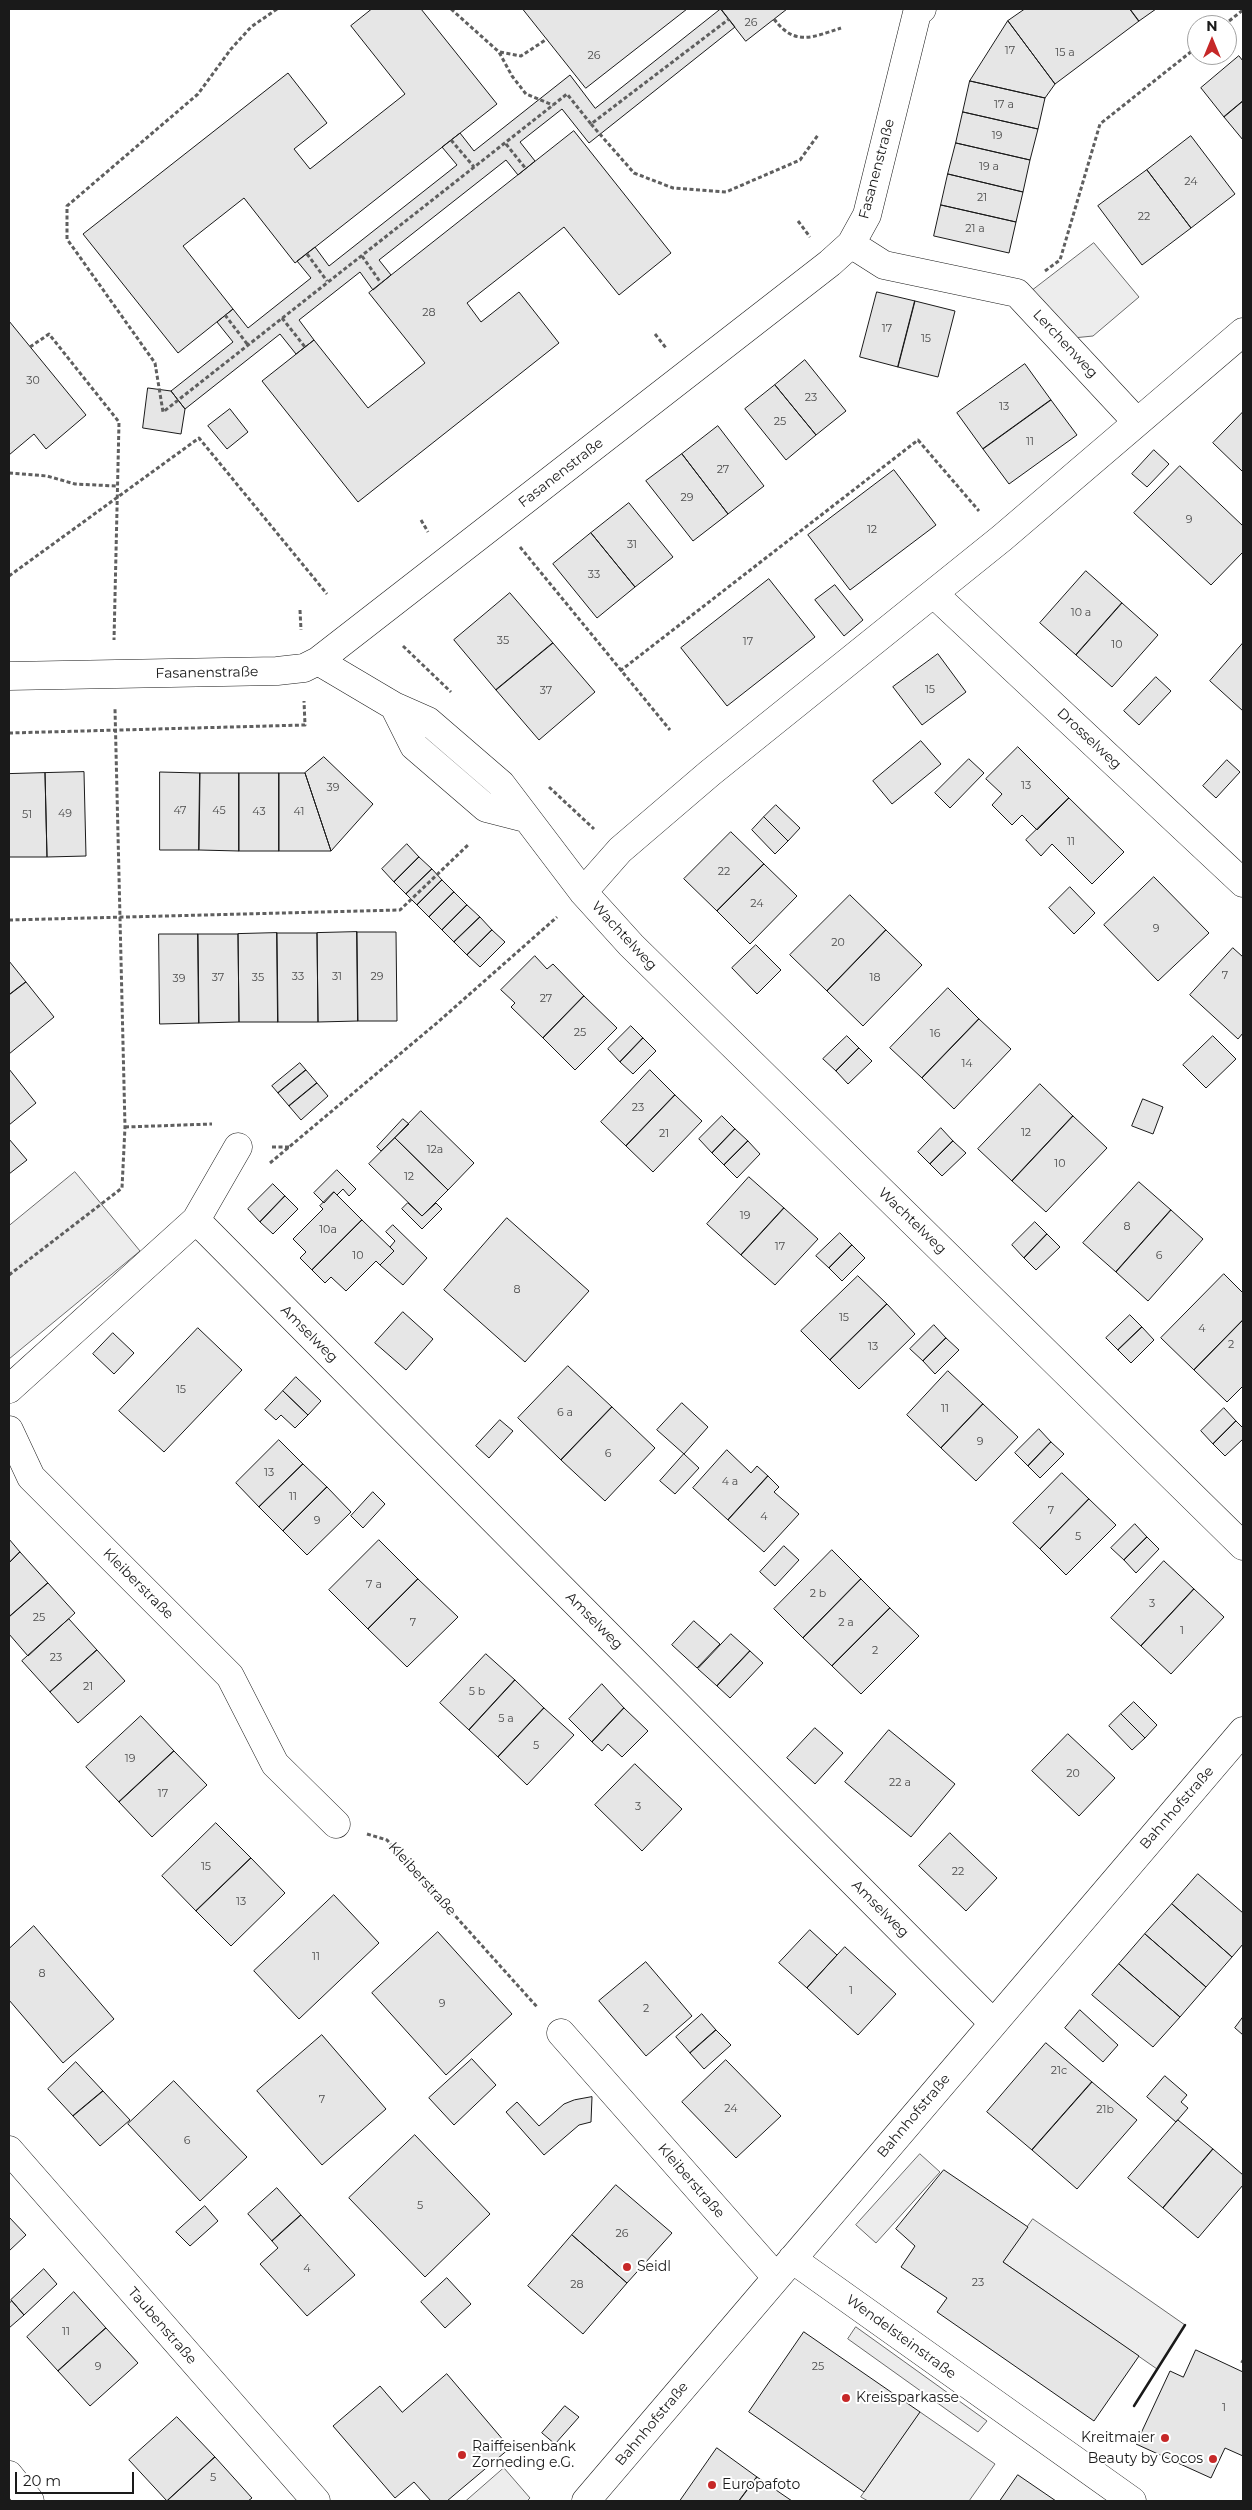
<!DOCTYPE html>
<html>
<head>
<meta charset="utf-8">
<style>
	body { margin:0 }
	#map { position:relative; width:1252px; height:2510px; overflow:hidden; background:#fff; font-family:Montserrat,sans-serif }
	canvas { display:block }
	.frame { position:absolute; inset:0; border:10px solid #1a1a1a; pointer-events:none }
	.north { position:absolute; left:1187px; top:15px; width:50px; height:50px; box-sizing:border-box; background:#fff; border:1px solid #a3a3a3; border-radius:50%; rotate:0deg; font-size:14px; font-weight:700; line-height:20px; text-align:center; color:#1a1a1a }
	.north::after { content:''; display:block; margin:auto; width:18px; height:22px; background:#c62828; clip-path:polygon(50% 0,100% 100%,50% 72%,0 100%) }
	.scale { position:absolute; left:15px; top:2472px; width:119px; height:22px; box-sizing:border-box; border:2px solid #1a1a1a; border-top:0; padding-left:6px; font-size:15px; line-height:18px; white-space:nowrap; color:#1a1a1a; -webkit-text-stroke:4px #fff; paint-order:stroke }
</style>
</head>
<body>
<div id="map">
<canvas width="1252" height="2510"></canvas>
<div class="frame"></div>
<div class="north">N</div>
<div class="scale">20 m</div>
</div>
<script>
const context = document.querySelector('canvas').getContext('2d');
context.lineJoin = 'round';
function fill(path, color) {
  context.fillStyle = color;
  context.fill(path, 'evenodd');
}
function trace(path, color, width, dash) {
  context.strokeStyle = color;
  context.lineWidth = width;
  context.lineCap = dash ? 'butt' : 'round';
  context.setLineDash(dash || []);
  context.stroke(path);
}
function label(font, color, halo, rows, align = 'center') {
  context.font = font + ' Montserrat,sans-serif';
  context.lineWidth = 4;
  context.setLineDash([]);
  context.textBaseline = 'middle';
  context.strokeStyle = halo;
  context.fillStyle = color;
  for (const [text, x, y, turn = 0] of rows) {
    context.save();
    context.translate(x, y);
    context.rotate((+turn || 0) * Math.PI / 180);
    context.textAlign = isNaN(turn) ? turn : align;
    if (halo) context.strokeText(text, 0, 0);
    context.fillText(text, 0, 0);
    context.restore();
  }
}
const built = new Path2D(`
	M1094 243 1139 297 1093 336 1073 338 1029 293Z
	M75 1172 140 1251 9 1359V1226Z
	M920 2154 940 2172 876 2243 856 2225Z
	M1033 2219 1185 2325 1157 2369 1003 2262Z
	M856 2327 987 2421 978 2432 848 2339Z
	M920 2412 995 2464 969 2501H868L861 2497Z
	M504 2468 530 2498 527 2501H466Z`);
fill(built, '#ededed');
trace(built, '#6a6a6a', 1);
const building = new Path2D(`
	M372 9H421L497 104 295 263 244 198 183 246 233 309 178 353 83 234 288 73 327 123 294 149 310 169 405 94 351 26Z
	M523 9H687L586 88Z
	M721 9H787L746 41Z
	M721 9 735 27 589 143 562 109 520 142 535 161 518 175 506 160 379 260 391 275 373 290 360 272 299 320 314 340 296 354 280 334 185 409 171 391 233 342 217 322 233 309 248 328 311 278 297 261 315 247 329 266 457 165 442 147 460 133 474 151 570 75 595 108Z
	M1025 9H1130L1139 21 1055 84 1008 21Z
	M1130 9H1156L1139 21Z
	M1008 21 1055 84 1045 98 970 81Z
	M1239 56 1243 61V101L1224 117 1201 88Z
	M970 81 1045 98 1038 129 963 112Z
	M1243 101V140L1224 117Z
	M963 112 1038 129 1030 160 956 143Z
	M574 131 671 253 619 295 564 227 467 303 481 322 519 292 559 343 358 502 262 381 314 340 368 408 425 363 369 293Z
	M1191 136 1235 194 1191 228 1147 170Z
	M956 143 1030 160 1023 192 948 174Z
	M1147 170 1191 228 1142 265 1098 206Z
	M948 174 1023 192 1016 222 941 205Z
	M941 205 1016 222 1009 253 934 236Z
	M877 292 915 301 898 367 860 357Z
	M915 301 955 311 938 377 898 367Z
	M9 321 86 415 46 449 34 434 9 455Z
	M805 360 846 411 816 435 775 385Z
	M1025 364 1051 400 983 449 957 413Z
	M775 385 816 435 786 460 745 409Z
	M148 388 171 391 185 409 181 434 143 428Z
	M1051 400 1077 435 1009 484 983 449Z
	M230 409 248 432 227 449 208 426Z
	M1243 412V472L1213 443Z
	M718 426 764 486 728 514 682 454Z
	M1154 450 1169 464 1147 487 1132 474Z
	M682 454 728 514 693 541 646 481Z
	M1180 466 1243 526V552L1211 585 1134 513Z
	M894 470 936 525 850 590 808 535Z
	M629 503 673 557 635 587 591 533Z
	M591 533 635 587 597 618 553 564Z
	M1086 571 1122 603 1076 655 1040 623Z
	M769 579 815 637 727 706 681 648Z
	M835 585 863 620 844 636 815 600Z
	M510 593 553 643 496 690 454 640Z
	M1122 603 1158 635 1112 687 1076 655Z
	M553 643 595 692 539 740 496 690Z
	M1243 643V711L1210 681Z
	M938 654 966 692 922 725 893 687Z
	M1156 677 1171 691 1139 725 1124 711Z
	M921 741 941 764 892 804 873 781Z
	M1018 747 1069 798 1037 830 1022 815 1012 825 992 805 1002 794 986 779Z
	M324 757 373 804 331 851 305 773Z
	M969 759 984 773 950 808 935 793Z
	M1227 760 1240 772 1216 798 1203 786Z
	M84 772 86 856 47 857 45 773Z
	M160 772 200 773 199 850H160Z
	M45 773 47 857H9V774Z
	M200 773H239V851L199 850Z
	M239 773H279V851H239Z
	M279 773H305L331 851H279Z
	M1069 798 1124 852 1092 884 1052 844 1041 856 1026 840Z
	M776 805 800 828 788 841 764 817Z
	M764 817 788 841 775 854 752 830Z
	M731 832 764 864 717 911 684 879Z
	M407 844 419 857 394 882 382 869Z
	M419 857 432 869 406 894 394 882Z
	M764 864 797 896 750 944 717 911Z
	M432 869 442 880 417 905 406 894Z
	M1154 877 1209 933 1158 981 1104 925Z
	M442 880 454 892 429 917 417 905Z
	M1070 887 1095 913 1074 934 1049 908Z
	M454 892 467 905 442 930 429 917Z
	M850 895 886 930 827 991 790 955Z
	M467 905 480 917 454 942 442 930Z
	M480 917 492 930 467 955 454 942Z
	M492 930 505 942 480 967 467 955Z
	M886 930 922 965 863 1026 827 991Z
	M357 932H396L397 1021H358Z
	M357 932 358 1021 318 1022 317 933Z
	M277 933H317L318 1022H278Z
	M277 933 278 1022H239L238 934Z
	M159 934H198L199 1023 160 1024Z
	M198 934H238L239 1022 199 1023Z
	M756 945 781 970 757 994 732 968Z
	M1233 948 1243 957V1033L1238 1039 1190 995Z
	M535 956 547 969 553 964 584 996 543 1038 511 1007 515 1003 501 990Z
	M9 961 26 982 9 995Z
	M26 982 54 1017 9 1054V995Z
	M948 988 979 1019 922 1078 890 1048Z
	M584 996 617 1028 575 1070 543 1038Z
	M979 1019 1011 1049 954 1109 922 1078Z
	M631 1026 643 1038 620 1062 608 1049Z
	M847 1036 859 1048 836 1071 823 1059Z
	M1213 1036 1236 1059 1206 1088 1183 1065Z
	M643 1038 656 1051 633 1074 620 1062Z
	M859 1048 872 1061 848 1084 836 1071Z
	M300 1063 306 1070 278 1093 272 1086Z
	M9 1069 36 1103 9 1125Z
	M306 1070 317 1083 289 1106 278 1093Z
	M650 1070 675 1095 626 1146 601 1122Z
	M317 1083 328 1096 301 1120 289 1106Z
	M1040 1084 1073 1116 1012 1181 978 1149Z
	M675 1095 702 1121 653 1172 626 1146Z
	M1143 1099 1163 1107 1153 1134 1132 1126Z
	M421 1111 474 1163 448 1190 395 1138Z
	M722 1116 735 1129 712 1153 699 1139Z
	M1073 1116 1107 1148 1046 1212 1012 1181Z
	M403 1119 409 1124 381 1151 377 1147Z
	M941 1128 953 1141 930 1164 918 1152Z
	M735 1129 748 1141 724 1165 712 1153Z
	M395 1138 448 1190 422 1216 369 1164Z
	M9 1139 27 1160 9 1174Z
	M748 1141 760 1154 737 1178 724 1165Z
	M953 1141 966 1153 942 1176 930 1164Z
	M337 1170 356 1189 349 1196 343 1189 337 1195 334 1192 324 1203 314 1193Z
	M749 1177 784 1208 741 1255 707 1224Z
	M1139 1182 1171 1210 1116 1272 1083 1243Z
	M273 1184 285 1196 260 1222 248 1209Z
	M334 1192 362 1220 312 1270 300 1258 306 1252 293 1239 323 1209 320 1206Z
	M285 1196 298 1209 273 1234 260 1222Z
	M408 1203 422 1216 436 1203 442 1209 422 1229 402 1209Z
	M784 1208 818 1239 775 1285 741 1255Z
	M1171 1210 1203 1239 1148 1301 1116 1272Z
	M507 1218 589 1291 525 1362 444 1290Z
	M362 1220 394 1251 380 1265 376 1261 346 1291 331 1277 325 1283 312 1270Z
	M1035 1222 1047 1234 1024 1258 1012 1245Z
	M393 1225 427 1258 403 1285 380 1265 394 1251 390 1247 395 1241 386 1232Z
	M840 1233 852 1245 829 1268 816 1256Z
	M1047 1234 1060 1247 1036 1270 1024 1258Z
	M852 1245 865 1258 842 1281 829 1268Z
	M1224 1274 1243 1293V1320L1194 1370 1161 1338Z
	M858 1276 887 1304 830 1360 801 1331Z
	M887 1304 915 1334 859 1389 830 1360Z
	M403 1312 433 1339 406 1370 375 1343Z
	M1130 1315 1142 1327 1118 1350 1106 1338Z
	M1243 1320V1386L1227 1402 1194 1370Z
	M934 1325 946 1338 923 1361 910 1349Z
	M1142 1327 1154 1340 1131 1363 1118 1350Z
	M198 1328 242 1370 164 1452 119 1411Z
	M113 1333 134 1353 114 1374 93 1354Z
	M946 1338 959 1350 935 1374 923 1361Z
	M568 1366 612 1407 561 1460 518 1418Z
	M948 1371 983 1404 941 1448 907 1415Z
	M296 1377 321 1401 308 1415 283 1391Z
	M283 1391 308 1415 295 1428 281 1415 276 1420 265 1410Z
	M682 1403 708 1427 684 1454 657 1430Z
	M983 1404 1018 1437 976 1481 941 1448Z
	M612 1407 655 1448 605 1501 561 1460Z
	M1224 1408 1236 1421 1213 1444 1201 1431Z
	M500 1420 513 1431 489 1458 476 1446Z
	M1236 1421 1243 1428V1439L1225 1456 1213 1444Z
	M1039 1429 1051 1442 1028 1466 1015 1453Z
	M279 1440 303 1464 259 1507 236 1483Z
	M1051 1442 1064 1454 1040 1478 1028 1466Z
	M727 1450 751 1473 757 1466 768 1476 728 1520 693 1488Z
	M684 1454 699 1468 675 1494 660 1481Z
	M303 1464 327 1487 283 1531 259 1507Z
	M1062 1473 1089 1499 1040 1549 1013 1523Z
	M768 1476 779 1487 774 1492 799 1514 764 1552 728 1520Z
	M327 1487 351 1512 307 1555 283 1531Z
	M373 1492 385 1504 363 1528 351 1516Z
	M1089 1499 1116 1525 1066 1575 1040 1549Z
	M1135 1524 1147 1537 1124 1560 1111 1548Z
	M1147 1537 1159 1549 1136 1573 1124 1560Z
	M9 1539 20 1552 9 1563Z
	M379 1540 418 1579 368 1629 329 1590Z
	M784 1546 799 1560 775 1586 760 1572Z
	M832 1550 861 1579 803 1638 774 1609Z
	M20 1552 48 1583 9 1617V1563Z
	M1164 1561 1194 1589 1141 1646 1111 1618Z
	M418 1579 458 1617 407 1667 368 1629Z
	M861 1579 890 1608 832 1666 803 1638Z
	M48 1583 75 1613 28 1656 9 1634V1617Z
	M1194 1589 1224 1617 1171 1674 1141 1646Z
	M890 1608 919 1636 861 1694 832 1666Z
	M69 1619 97 1650 50 1692 22 1661Z
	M694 1621 720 1644 697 1668 672 1645Z
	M731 1634 750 1651 717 1686 698 1669Z
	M97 1650 125 1681 78 1723 50 1692Z
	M750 1651 763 1663 730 1698 717 1686Z
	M486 1654 515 1680 469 1730 440 1703Z
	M515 1680 544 1708 498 1757 469 1730Z
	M602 1684 624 1708 592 1742 569 1719Z
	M1134 1702 1157 1725 1145 1738 1121 1714Z
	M544 1708 574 1735 527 1785 498 1757Z
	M624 1708 648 1731 622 1757 608 1744 602 1751 592 1742Z
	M1121 1714 1145 1738 1132 1750 1109 1726Z
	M141 1716 174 1751 119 1802 86 1767Z
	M815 1728 843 1753 815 1784 787 1758Z
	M889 1730 955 1784 911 1837 845 1782Z
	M1068 1734 1115 1778 1079 1816 1032 1771Z
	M174 1751 207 1785 152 1837 119 1802Z
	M635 1764 682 1809 642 1851 595 1805Z
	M216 1823 251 1858 196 1911 162 1876Z
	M950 1833 997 1878 966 1911 919 1866Z
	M251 1858 285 1893 231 1946 196 1911Z
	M1198 1874 1243 1913V1944L1232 1957 1172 1904Z
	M334 1895 379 1943 299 2019 254 1971Z
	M1172 1904 1232 1957 1206 1987 1145 1934Z
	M34 1926 114 2019 63 2063 9 2000V1949Z
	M810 1930 837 1955 807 1988 779 1963Z
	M438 1932 512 2014 446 2075 372 1993Z
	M1145 1934 1206 1987 1180 2017 1119 1964Z
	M845 1947 896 1994 858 2035 807 1988Z
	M646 1962 692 2016 646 2056 599 2001Z
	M1119 1964 1180 2017 1153 2047 1092 1995Z
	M1080 2010 1118 2045 1103 2062 1065 2028Z
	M702 2014 716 2030 690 2053 676 2037Z
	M1243 2017V2035L1235 2028Z
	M716 2030 731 2045 704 2069 690 2053Z
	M322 2035 386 2109 322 2165 257 2091Z
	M1046 2043 1092 2082 1032 2150 987 2112Z
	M472 2059 496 2085 454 2125 429 2098Z
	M726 2060 781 2116 736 2158 682 2102Z
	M76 2062 103 2091 73 2116 48 2089Z
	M1165 2076 1187 2095 1181 2102 1188 2108 1176 2122 1147 2097Z
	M174 2081 247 2157 200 2201 128 2124Z
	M1092 2082 1137 2120 1077 2189 1032 2150Z
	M103 2091 130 2120 100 2146 73 2116Z
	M592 2097 591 2122 579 2125 544 2155 506 2112 517 2102 539 2126 564 2104 574 2100Z
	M1178 2120 1213 2149 1163 2208 1128 2178Z
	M415 2135 490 2214 425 2277 349 2198Z
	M1213 2149 1243 2175V2185L1198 2238 1163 2208Z
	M944 2170 1028 2227 1003 2262 1139 2356 1094 2421 937 2312 947 2298 901 2267 915 2246 896 2229Z
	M616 2185 672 2233 627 2283 572 2235Z
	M277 2188 301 2215 272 2241 248 2214Z
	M205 2206 218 2221 190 2246 176 2232Z
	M301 2215 355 2275 307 2316 260 2264 278 2248 272 2241Z
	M9 2217 26 2235 9 2251Z
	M572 2235 627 2283 583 2334 528 2286Z
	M44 2269 57 2284 24 2315 11 2300Z
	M447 2278 471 2304 445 2328 421 2302Z
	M74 2292 106 2328 58 2371 27 2337Z
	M12 2301 24 2315 9 2328V2304Z
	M106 2328 138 2363 90 2406 58 2371Z
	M804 2332 920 2412 864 2492 749 2412Z
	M1196 2350 1243 2372V2456L1225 2448 1211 2478 1136 2444 1170 2371 1183 2377Z
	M447 2374 510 2448 447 2501H431L414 2482 395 2498 333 2426 380 2386 402 2412Z
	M565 2406 579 2417 555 2444 542 2433Z
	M177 2417 215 2457 167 2501 129 2460Z
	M717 2448 757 2477 739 2501H680Z
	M215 2457 252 2498 248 2501H167Z
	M1018 2475 1056 2501H1000Z
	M757 2477 792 2501H739Z`);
fill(building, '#e6e6e6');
trace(building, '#1a1a1a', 1);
const minor = new Path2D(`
	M851 244 884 265 1017 293 1137 422
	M934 594 1243 883
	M318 661 394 706
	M9 676 277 671 304 668 318 661 830 263 851 244 867 215 917 13 922 9
	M525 818 486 808 414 746 394 706 428 721 501 784 583 892 631 945 1243 1546
	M583 892 620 850 710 773 1002 538 1243 332
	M196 1220 993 2023
	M9 1389 196 1220 238 1147
	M9 1430 31 1477 230 1676 275 1764 336 1824
	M561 2033 776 2277
	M9 2150 316 2501
	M792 2259 1132 2501
	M9 2475 30 2501
	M586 2501 1243 1731`);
trace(minor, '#1a1a1a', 29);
trace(new Path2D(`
	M277 9 251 27 231 49 198 94 67 206V239L155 363 163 412 567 94 591 124 729 19
	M451 9 499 52 512 76 526 94 553 105
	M774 19C795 47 813 37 841 28
	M1224 25 1243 10
	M500 52 521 56 547 39
	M591 124 634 173 673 188 726 192 800 160 818 135
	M451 140 474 167
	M506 144 526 169
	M798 221 810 237
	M307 254 327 281
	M362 256 381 283
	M1045 271 1060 260 1100 124 1197 47
	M225 315 248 345
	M282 318 305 347
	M655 334 666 348
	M30 347 49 334 119 422 114 640
	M9 473 47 476 75 484 116 486
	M421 520 428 532
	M520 547 670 730
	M9 576 199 438 327 594
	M300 610 301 630
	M403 646 451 692
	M620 671 918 440 979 511
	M9 733 305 725 304 701
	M549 787 594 829
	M9 920 400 910 469 844
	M125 1127 212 1124
	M272 1147H290
	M270 1163 438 1022 557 917
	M9 1275 122 1188 125 1127 115 709
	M367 1834 387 1840 538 2008
	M1241 2361 1243 2362`), '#5f5f5f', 3, [4, 2.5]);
trace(minor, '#fff', 28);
trace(new Path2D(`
	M1134 2406 1185 2325`), '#1a1a1a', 2.5);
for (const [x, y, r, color] of [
	[627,2267,5,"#c62828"],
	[846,2398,5,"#c62828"],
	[1165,2438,5,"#c62828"],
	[462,2455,5,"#c62828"],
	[1213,2459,5,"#c62828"],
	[712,2485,5,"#c62828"]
]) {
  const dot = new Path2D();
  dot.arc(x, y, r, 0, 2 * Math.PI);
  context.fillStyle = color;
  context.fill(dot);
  trace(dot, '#fff', 2);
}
label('11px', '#4d4d4d', null, [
	["26",751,23],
	["17",1010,51],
	["15 a",1065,53],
	["26",594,56],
	["17 a",1004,105],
	["19",997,136],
	["19 a",989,167],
	["24",1191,182],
	["21",982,198],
	["22",1144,217],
	["21 a",975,229],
	["28",429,313],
	["17",887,329],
	["15",926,339],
	["30",33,381],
	["23",811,398],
	["13",1004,407],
	["25",780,422],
	["11",1030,442],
	["27",723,470],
	["29",687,498],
	["9",1189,520],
	["12",872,530],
	["31",632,545],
	["33",594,575],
	["10 a",1081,613],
	["35",503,641],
	["17",748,642],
	["10",1117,645],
	["15",930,690],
	["37",546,691],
	["13",1026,786],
	["39",333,788],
	["47",180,811],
	["45",219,811],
	["43",259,812],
	["41",299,812],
	["49",65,814],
	["51",27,815],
	["11",1071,842],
	["22",724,872],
	["24",757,904],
	["9",1156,929],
	["20",838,943],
	["7",1225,976],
	["33",298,977],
	["31",337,977],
	["29",377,977],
	["37",218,978],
	["35",258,978],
	["18",875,978],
	["39",179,979],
	["27",546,999],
	["25",580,1033],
	["16",935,1034],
	["14",967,1064],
	["23",638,1108],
	["12",1026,1133],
	["21",664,1134],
	["12a",435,1150],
	["10",1060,1164],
	["12",409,1177],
	["19",745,1216],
	["8",1127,1227],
	["10a",328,1230],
	["17",780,1247],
	["10",358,1256],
	["6",1159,1256],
	["8",517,1290],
	["15",844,1318],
	["4",1202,1329],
	["2",1231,1345],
	["13",873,1347],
	["15",181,1390],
	["11",945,1409],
	["6 a",565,1413],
	["9",980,1442],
	["6",608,1454],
	["13",269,1473],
	["4 a",730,1482],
	["11",293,1497],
	["7",1051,1511],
	["4",764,1517],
	["9",317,1521],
	["5",1078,1537],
	["7 a",374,1585],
	["2 b",818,1594],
	["3",1152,1604],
	["25",39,1618],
	["7",413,1623],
	["2 a",846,1623],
	["1",1182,1631],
	["2",875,1651],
	["23",56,1658],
	["21",88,1687],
	["5 b",477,1692],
	["5 a",506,1719],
	["5",536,1746],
	["19",130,1759],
	["20",1073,1774],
	["22 a",900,1783],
	["17",163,1794],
	["3",638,1807],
	["15",206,1867],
	["22",958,1872],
	["13",241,1902],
	["11",316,1957],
	["8",42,1974],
	["1",851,1991],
	["9",442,2004],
	["2",646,2009],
	["21c",1059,2071],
	["7",322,2100],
	["24",731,2109],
	["21b",1105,2110],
	["6",187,2141],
	["5",420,2206],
	["26",622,2234],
	["4",307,2269],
	["23",978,2283],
	["28",577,2285],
	["11",66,2332],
	["9",98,2367],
	["25",818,2367],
	["1",1224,2408],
	["5",213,2478]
]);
label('14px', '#1a1a1a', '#fff', [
	["Fasanenstraße",877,169,-75],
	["Lerchenweg",1065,344,47],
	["Fasanenstraße",561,473,-38],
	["Fasanenstraße",207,673,-1],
	["Drosselweg",1089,739,43],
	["Wachtelweg",624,936,47],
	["Wachtelweg",912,1221,44],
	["Amselweg",309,1334,45],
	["Kleiberstraße",138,1584,45],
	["Amselweg",594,1621,45],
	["Bahnhofstraße",1177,1808,-49],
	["Kleiberstraße",422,1879,48],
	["Amselweg",880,1909,45],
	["Bahnhofstraße",914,2116,-50],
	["Kleiberstraße",691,2181,49],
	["Taubenstraße",162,2326,49],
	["Wendelsteinstraße",901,2337,36],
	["Bahnhofstraße",652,2424,-50]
]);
label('14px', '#1a1a1a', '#fff', [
	["Seidl",637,2267],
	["Kreissparkasse",856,2398],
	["Kreitmaier",1155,2438,"right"],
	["Raiffeisenbank",472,2447],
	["Zorneding e.G.",472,2463],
	["Beauty by Cocos",1203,2459,"right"],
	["Europafoto",722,2485]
], 'left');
</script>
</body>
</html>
